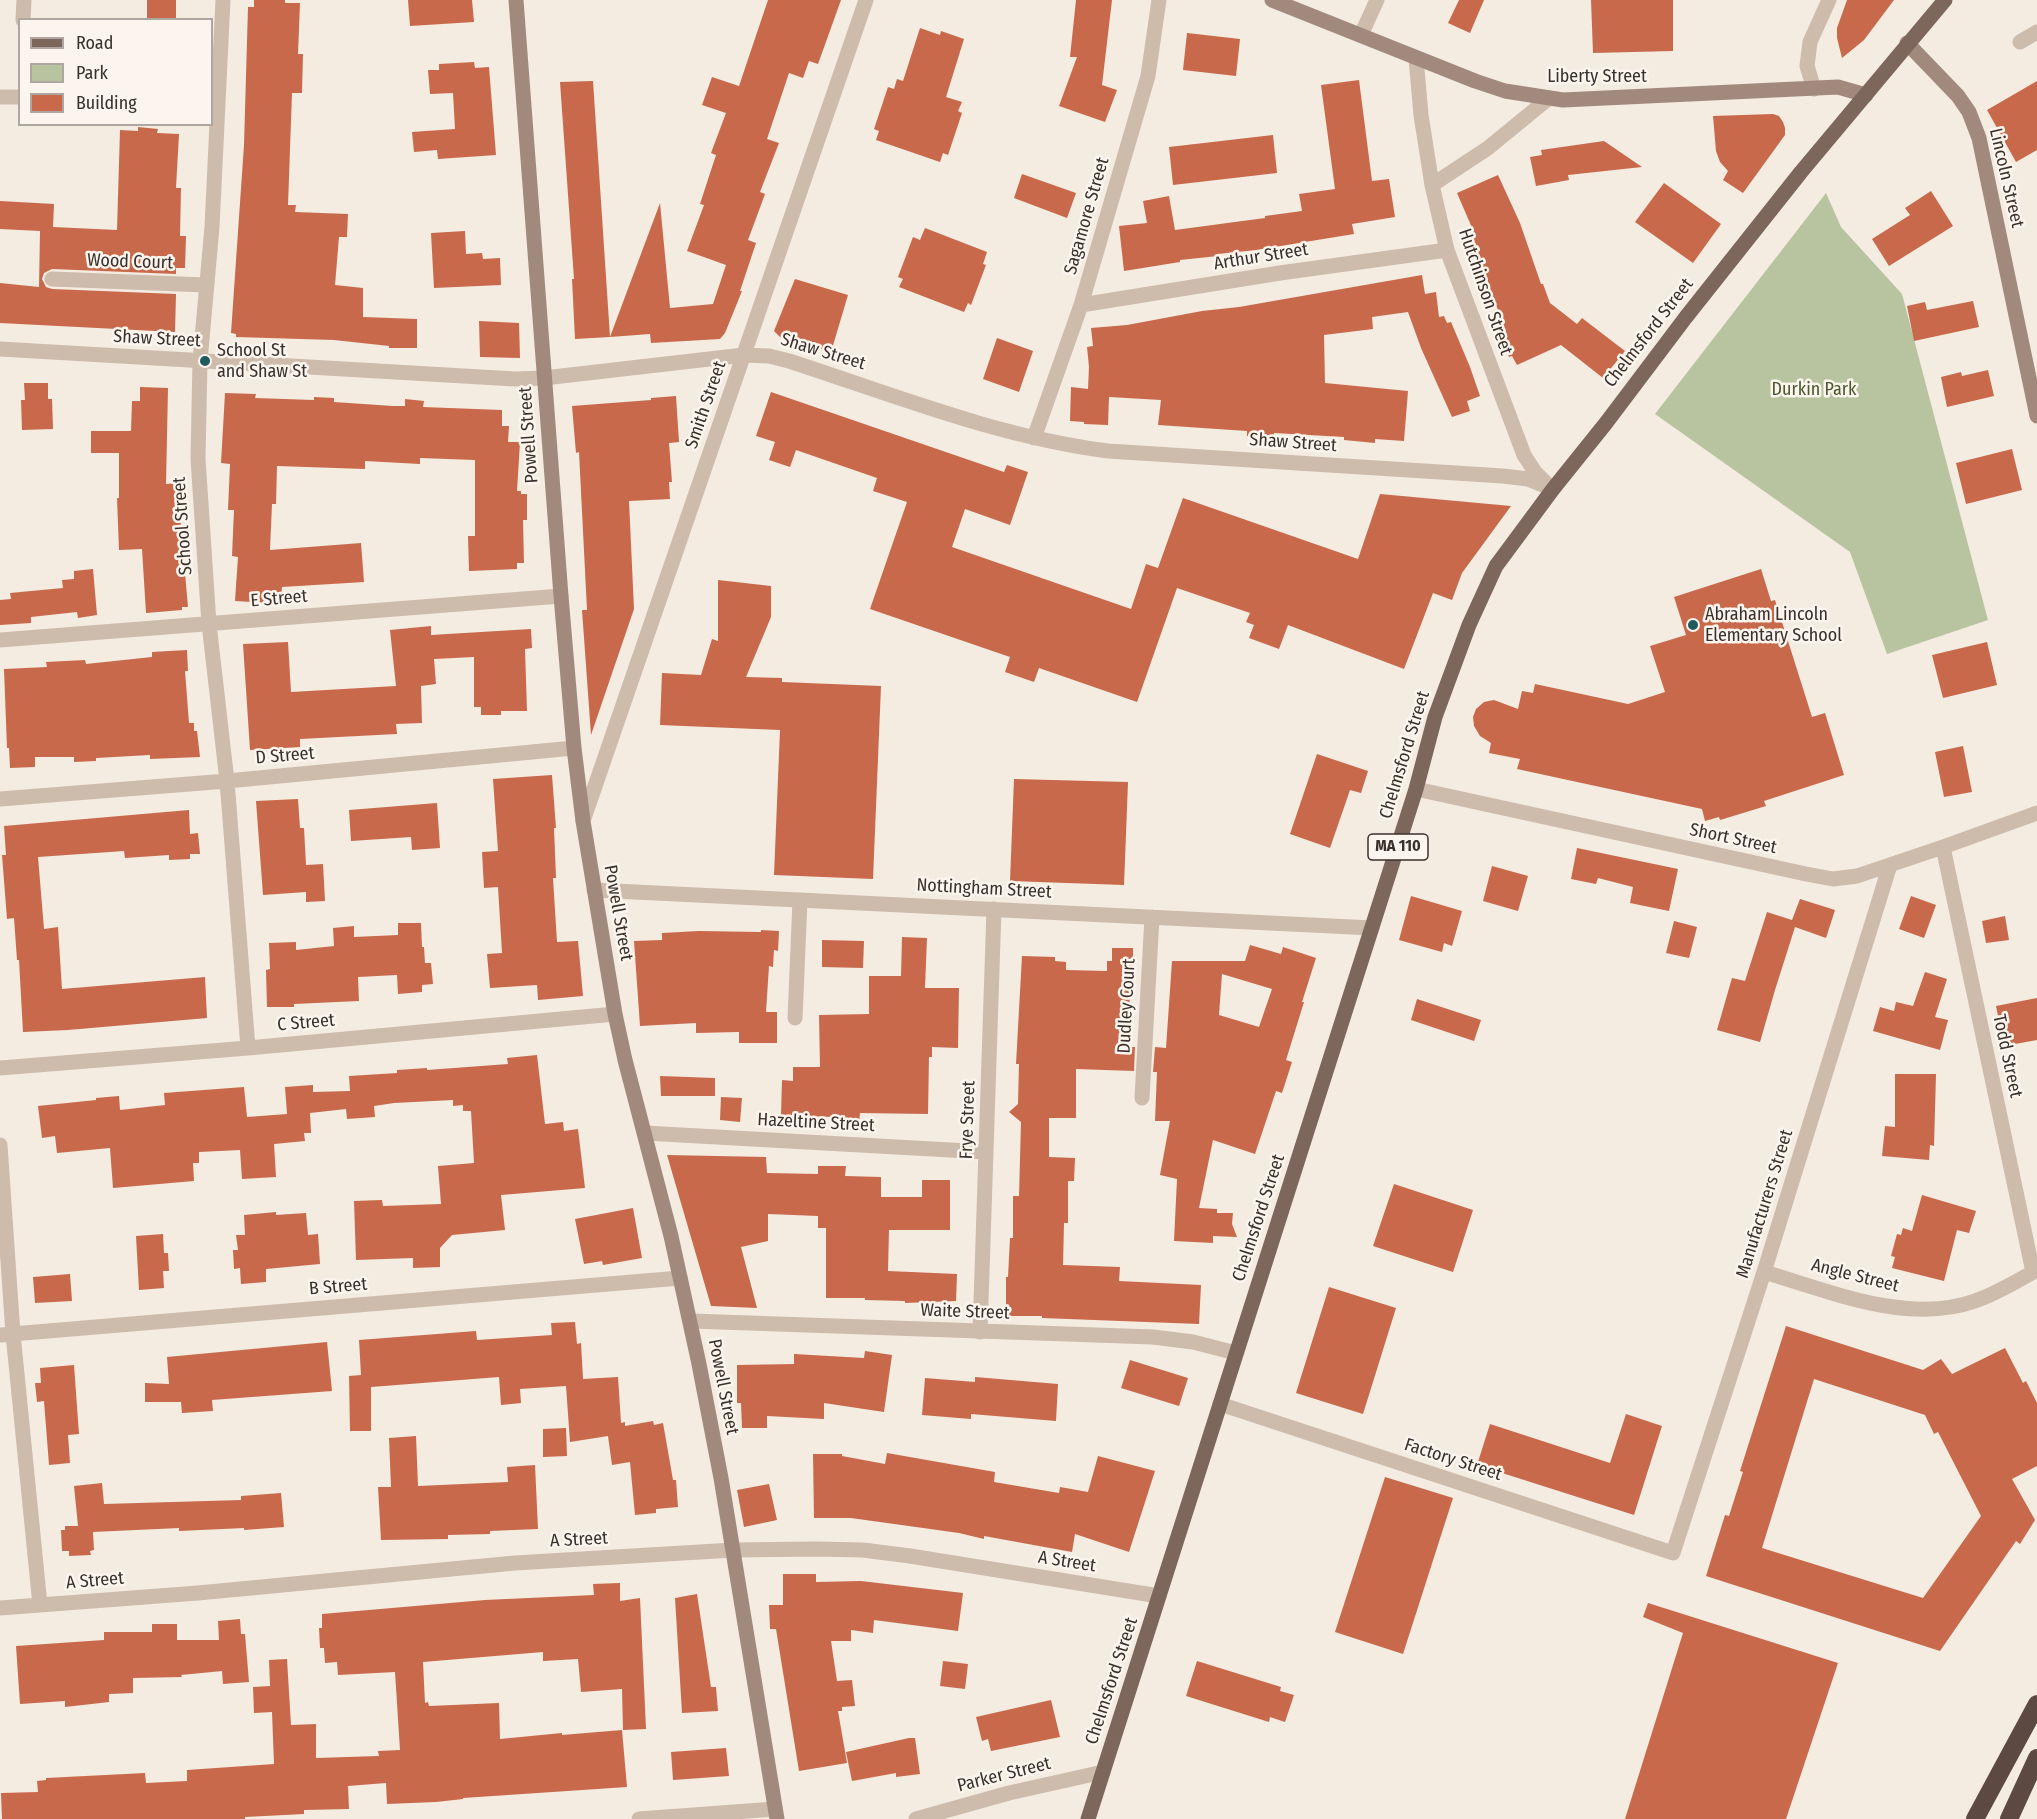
<!DOCTYPE html>
<html>
<head>
<meta charset="utf-8">
<style>
	body { margin:0 }
	#map { position:relative; width:2037px; height:1819px; overflow:hidden; background:#f4ebe1; font-family:"Fira Sans Condensed",sans-serif }
	canvas { display:block }
	.legend { position:absolute; left:18px; top:18px; width:195px; height:108px; box-sizing:border-box; background:#fbf5ee; border:2px solid #aea6a0; margin:0; padding:8px 10px; list-style:none; font-size:18px; color:#3b302b }
	.legend li { display:flex; align-items:center; gap:12px; height:30px }
	.legend b { width:30px; border:2px solid #aea6a0 }
</style>
</head>
<body>
<div id="map">
<canvas width="2037" height="1819"></canvas>
<ul class="legend">
<li><b style="height:8px;background:#7d675c"></b>Road</li>
<li><b style="height:16px;background:#b8c4a0"></b>Park</li>
<li><b style="height:16px;background:#c8694b"></b>Building</li>
</ul>
</div>
<script>
const context = document.querySelector('canvas').getContext('2d');
context.lineJoin = 'round';
function fill(path, color) {
  context.fillStyle = color;
  context.fill(path, 'evenodd');
}
function trace(path, color, width, dash) {
  context.strokeStyle = color;
  context.lineWidth = width;
  context.lineCap = dash ? 'butt' : 'round';
  context.setLineDash(dash || []);
  context.stroke(path);
}
function label(font, color, halo, rows, align = 'center') {
  context.font = font + ' "Fira Sans Condensed",sans-serif';
  context.lineWidth = 5;
  context.setLineDash([]);
  context.textBaseline = 'middle';
  context.strokeStyle = halo;
  context.fillStyle = color;
  for (const [text, x, y, turn = 0] of rows) {
    context.save();
    context.translate(x, y);
    context.rotate((+turn || 0) * Math.PI / 180);
    context.textAlign = isNaN(turn) ? turn : align;
    if (halo) context.strokeText(text, 0, 0);
    context.fillText(text, 0, 0);
    context.restore();
  }
}
fill(new Path2D(`
	M1826 193 1841 227 1902 294 1988 620 1887 654 1850 552 1655 414Z`), '#b8c4a0');
fill(new Path2D(`
	M147 0H176V20H147Z
	M254 0H285V3H300L298 54H303L302 93H292L288 205H296L295 212 348 214 347 237H339L335 285 363 288V317L417 319V348H389V346L334 340 236 337V334L231 333 244 145 248 7H254Z
	M408 0H472L474 22 410 26Z
	M768 0H841L818 64 809 61 803 78 789 73 767 139 779 143 760 192 765 194 748 240 756 243 740 291H742L725 333 720 339 651 343 650 334 610 337 660 203 670 308 713 304 726 265 687 251 704 205 700 204 716 155 711 153 726 113 702 105 712 77 739 86Z
	M1076 0H1112L1102 85 1117 90 1105 122 1059 106 1077 57H1070Z
	M1459 0H1484L1470 33 1448 23Z
	M1591 0H1673V51L1593 53Z
	M1847 0H1894L1864 40 1842 58 1837 38V28Z
	M920 28 940 35 941 31 964 39 946 97 962 102 958 111 962 113 948 155 943 153 940 162 876 140 879 131 874 129 888 87 894 89 897 79 903 81Z
	M1187 33 1240 39 1236 76 1183 70Z
	M474 62 475 68 489 67 496 155 438 159 437 150 414 152 412 132 455 129 453 93 430 94 428 70H439V64Z
	M1359 80 1372 181 1389 179 1395 217 1352 224 1354 234 1256 250 1218 254V256L1180 260V262L1124 271 1119 226 1147 223 1143 201 1169 196 1175 230 1265 218V216L1302 211 1299 194 1335 189 1321 85Z
	M593 81 610 337 575 339 572 279H574L560 82Z
	M2037 81V150L2016 162 1987 110Z
	M1773 114 1779 116 1783 122 1785 128V135L1743 193 1723 180 1728 171 1720 162 1716 151 1713 116Z
	M138 127 158 129 157 133 179 134 176 188H181L180 236H186L185 268H176V274L52 269 44 273 42 279 46 287 52 289 176 294 175 332 0 323V283L39 287 40 231 0 229V201L54 204 53 227 117 230 120 130 138 131Z
	M1273 135 1277 173 1173 185 1169 147Z
	M1604 141 1642 167 1568 175 1569 180 1536 186 1530 157 1542 155 1541 150Z
	M1022 174 1076 193 1067 218 1014 198Z
	M1498 175 1520 223 1541 284H1543L1550 303 1577 324 1582 318 1625 351 1603 378 1561 345 1517 365 1512 356 1509 357 1500 335 1506 333 1470 231 1473 230 1457 193Z
	M1664 183 1721 224 1693 263 1635 222Z
	M1931 191 1953 226 1889 266 1872 239 1910 215 1905 208Z
	M925 228 987 252 983 264 986 265 971 305 968 303 964 312 899 287 903 279 898 277 913 237 920 240Z
	M465 231 466 254 482 253 483 259 500 258 501 285 434 288 431 233Z
	M1422 275 1425 294 1436 292 1439 317 1444 316 1447 323 1451 322 1470 367 1480 396 1467 401 1470 411 1452 417 1421 348 1408 312 1372 317 1373 329 1324 335 1325 383 1408 391 1404 441 1375 439V443L1344 440V437L1274 433V438L1247 436V431L1158 425 1161 400 1109 397 1108 425 1084 424V422L1070 421 1071 387 1088 389 1089 367 1087 347 1093 346 1091 328 1127 325 1202 311 1239 307Z
	M795 279 848 295 831 352 780 337 774 331Z
	M1973 301 1979 327 1914 341 1907 306 1925 302 1927 310Z
	M479 321 519 323 520 358 480 357Z
	M997 338 1033 351 1019 392 983 379Z
	M1988 370 1994 396 1947 407 1941 377 1961 372 1962 376Z
	M24 383H48V399H52L53 429 22 430 21 400H25Z
	M140 387 168 388 166 484 177 483 188 607H182V610L146 613 142 549 119 550 117 498H119V453H91V431H131L132 401H140Z
	M771 392 1004 472 1007 465 1028 472 1010 525 965 509 952 547 1131 609 1146 564 1158 568 1183 498 1358 559 1380 494 1511 506 1462 573 1452 600 1433 593 1404 669 1288 625 1279 649 1249 638 1254 625 1246 622 1250 613 1177 588 1137 702 1039 668 1034 682 1005 672 1010 657 870 609 907 502 873 491 877 478 796 450 790 467 769 460 775 442 756 436Z
	M225 393 256 394 255 398 314 400V397L334 398V402L393 406H405V399L424 401 423 407 502 410V426H509L508 442H520L517 491H521V494H527V520H523L524 563H517V569L469 571 468 536H475V460L420 458V464L365 461V469L277 466 276 504H272L270 550 361 543 364 582 282 587 281 600H271L270 603 235 601 238 557 232 556 234 510H228L230 464 221 463Z
	M676 396 679 442 669 443 672 482H669L670 499 629 501 634 609 591 735 582 610H587L579 452 576 453 572 406 651 400V398Z
	M2012 449 2022 490 1966 504 1956 463Z
	M93 569 97 615 78 618 77 612 31 617V623L0 625V600L11 599 10 593 63 588 62 580 74 579V571Z
	M1761 569 1771 601 1775 600 1812 717 1825 713 1844 775 1764 801 1766 806 1720 820 1719 817 1705 821 1702 809 1517 769 1520 759 1489 753 1491 743 1480 736 1474 726 1473 717 1476 709 1484 702 1494 700 1518 709 1522 691 1533 693 1535 684 1628 704 1665 692 1650 646 1686 635 1674 597Z
	M718 580 771 586V617L746 677 782 678V682L881 686 873 879 774 875 780 730 660 725 662 673 701 675 712 639 718 641Z
	M431 626V635L531 629 532 648 525 649 527 711H501V715H481V707H474V657L434 659 436 684 421 686 422 723 396 724 397 734 300 739V747L250 750 243 644 288 642 291 692 396 686 390 630Z
	M1987 642 1997 685 1943 698 1932 655Z
	M187 650 188 671H185L189 723H194V731H197L200 757 150 759V755L96 758V761L74 762V757H35V767L10 768 9 748H7L4 669 47 667 46 662 85 660 86 664 152 657V652Z
	M1963 746 1972 792 1944 797 1935 752Z
	M1317 754 1368 771 1361 793 1350 790 1330 848 1290 834Z
	M552 775 556 828H554L556 878H553L557 942 578 941 583 996 538 1000 537 985 490 988 487 954 502 953 498 887 484 888 482 852 498 851 493 779Z
	M1014 779 1128 782 1124 885 1010 881Z
	M298 799 300 828H304L306 865 323 864 325 901 306 902V892L263 895 256 801Z
	M437 803 440 848 412 850 411 837 351 841 349 810Z
	M189 810 190 834 198 833 200 854H190V859L169 860V855L125 858 124 851 38 857 44 929 58 927 62 989 205 977 207 1018 68 1030 23 1032 19 960H17L14 918 7 919 2 855H6L4 826Z
	M1577 848 1678 869 1669 911 1630 903 1633 887 1598 878 1596 884 1571 879Z
	M1492 866 1528 876 1518 911 1483 901Z
	M1411 896 1462 911 1452 946 1444 943 1442 952 1399 940Z
	M1911 896 1936 905 1924 938 1899 929Z
	M1800 899 1835 910 1826 938 1795 927 1775 990 1760 1042 1717 1030 1732 978 1745 981 1767 912 1792 920Z
	M2005 916 2009 940 1986 943 1982 921Z
	M1674 921 1697 927 1689 958 1666 953Z
	M398 923H421L422 947H424L425 963H431L433 984 422 985V992L398 994 397 975 358 977 359 1001 294 1004V1007H267L266 970 270 969 269 943 296 942V950L334 946 333 928 354 926V937L398 935Z
	M761 930 779 931 778 951 774 950 773 967 769 966 766 1012H777V1043H739V1032L696 1033V1023L640 1026 634 941 662 940V933L699 931 761 932Z
	M902 937 927 938 925 988H959L958 1048 932 1047V1057H929L928 1114 860 1113 859 1123 833 1122V1117L781 1115 782 1080 793 1081V1067H820L819 1015 869 1014V976H901Z
	M822 940 864 941 863 968 822 967Z
	M1250 945 1281 954 1283 947 1316 958 1302 1002H1304L1286 1060 1292 1062 1282 1093 1276 1091 1255 1154 1213 1140 1199 1208 1217 1209V1213H1233L1232 1224 1237 1237 1213 1236V1243L1174 1241 1177 1179 1160 1175 1170 1121H1155L1157 1072H1153L1155 1047 1166 1048 1172 961H1245ZM1222 974 1272 989 1259 1027 1219 1015Z
	M1112 948H1133V989H1130L1128 1047H1135L1134 1071 1076 1069V1118H1049V1157L1075 1158 1074 1181H1068V1223H1064L1063 1265 1120 1267 1119 1281 1201 1285 1199 1324 1042 1318V1316H1006V1277H1008L1010 1238H1013V1196H1019L1021 1122 1009 1112 1018 1104 1019 1064H1016L1022 956 1055 957V961L1066 962V970L1107 971V961H1112Z
	M1925 972 1947 979 1935 1017 1948 1020 1940 1050 1873 1031 1880 1007 1894 1011 1896 1002 1913 1006Z
	M2037 998V1040L2004 1046 1996 1006Z
	M1417 999 1481 1020 1474 1041 1411 1020Z
	M537 1055 545 1124 563 1122 564 1131 578 1129 585 1188 501 1195 505 1230 452 1235 440 1248V1267L413 1268V1258L356 1260 354 1201 382 1200 383 1206 441 1204 438 1166 474 1163 471 1111H463V1105L453 1106V1100L394 1103 374 1106 375 1117 347 1119 346 1109 310 1113 311 1133H304L305 1141 274 1144 276 1177 242 1179 240 1150 199 1152V1163H193L194 1181 113 1188 110 1148 57 1153 55 1136 42 1138 38 1106 96 1100V1098L119 1096 120 1110 165 1105 164 1093 244 1087 247 1117 287 1114 285 1087 313 1085V1092L350 1091 349 1076 397 1073V1070L427 1068V1070L508 1064 507 1058Z
	M1895 1074H1936L1934 1146 1930 1145 1929 1160 1882 1156 1885 1126 1895 1127Z
	M660 1076 715 1078V1096H661Z
	M721 1097 742 1098 740 1122 720 1120Z
	M667 1155 766 1157 767 1173 818 1174V1166H846L845 1176 881 1177V1197H922V1180H950V1230H889L888 1271 957 1274 956 1301 905 1303V1301L865 1300V1298H826V1228H818V1216L768 1214V1241L741 1247 757 1308 711 1306Z
	M1394 1184 1473 1210 1453 1272 1373 1246Z
	M1922 1195 1976 1211 1969 1233 1957 1230 1944 1281 1892 1268 1895 1257 1891 1256 1897 1234 1901 1235 1903 1228 1912 1231Z
	M633 1208 642 1258 603 1265 602 1261 584 1264 575 1219Z
	M276 1212V1215L306 1213 308 1235 318 1234 320 1264 266 1269V1282L241 1284 240 1268 234 1269 233 1250H238L236 1235H245L244 1215Z
	M163 1234 164 1253H168L169 1271H163L164 1288 139 1290 136 1236Z
	M70 1274 72 1301 35 1303 33 1277Z
	M1329 1287 1396 1308 1363 1414 1296 1393Z
	M575 1322 577 1344 581 1343 583 1379 618 1377 621 1423 625 1422V1426L653 1421 654 1425 663 1423 673 1480H676L678 1507 656 1509V1513L635 1515 630 1462 612 1465 608 1436 570 1442 566 1386 520 1389 521 1403 501 1405 499 1377 371 1387V1431H350L349 1376 361 1375 359 1340 476 1331 477 1340 552 1335 551 1323Z
	M1786 1326 1923 1370 1941 1359 1952 1374 2005 1348 2023 1383 2026 1381 2037 1403V1466L2012 1479 2035 1520 2020 1544 2016 1541 1940 1651 1706 1576 1725 1515 1729 1516 1743 1472 1740 1471ZM1814 1379 1925 1415 1934 1434 1938 1432 1981 1516 1923 1598 1762 1548Z
	M327 1342 332 1391 212 1400 213 1411 182 1413 181 1402H145V1383L169 1384 167 1357Z
	M865 1351 892 1355 884 1412 824 1403V1419L767 1416V1428H742L741 1403H737V1365L794 1364V1354L864 1358Z
	M1130 1360 1188 1378 1179 1406 1121 1388Z
	M74 1365 79 1434 68 1435 70 1463 49 1465 44 1401 37 1402 35 1383H41L40 1368Z
	M975 1377 1058 1384 1056 1421 971 1414V1419L922 1415 925 1378 975 1382Z
	M1626 1414 1662 1426 1634 1515 1477 1465 1490 1424 1610 1463Z
	M566 1428 567 1456 543 1457V1429Z
	M416 1436 418 1486 508 1482 507 1467 535 1465 538 1529 490 1531V1534L448 1535V1539L381 1540 378 1487H391L389 1438Z
	M887 1453 995 1472 994 1482 1059 1493 1060 1487 1088 1492 1098 1456 1155 1471 1129 1552 1075 1534 1072 1552 984 1536V1539L959 1533 851 1518H814L813 1454H842V1456L885 1464Z
	M1385 1477 1453 1498 1403 1654 1335 1632Z
	M102 1483 104 1504 241 1500V1496L281 1493 284 1527 244 1530V1528L179 1531V1528L93 1532 94 1550 90 1551 91 1555 69 1556V1551H62L61 1530H65V1526H78L74 1486Z
	M769 1484 777 1520 744 1527 737 1490Z
	M783 1574H816V1582L861 1581 963 1593 958 1631 874 1620 873 1633 851 1630V1641H831L837 1681 852 1680 855 1706 842 1707V1711H838L847 1763 799 1771 776 1629H770L769 1605H783Z
	M620 1583V1601L640 1598 646 1729 623 1730 622 1689 581 1692 578 1659 543 1661V1652L423 1662 425 1703 428 1702 429 1706 499 1703 500 1739 562 1733V1735L622 1730 627 1787 463 1798V1799L436 1802 387 1804 386 1783 348 1786 349 1809 304 1810V1814L245 1817V1819H2L1 1793 38 1792 37 1781 46 1780V1778L145 1773 146 1783 187 1781V1770L274 1764 272 1712 254 1713 253 1687 270 1686 269 1660 287 1659 291 1725 316 1724V1758L379 1756 378 1751 400 1750 395 1672 338 1675 337 1662 325 1663 324 1648H320L319 1628H322V1614L485 1600 594 1595 593 1584Z
	M697 1594 711 1687H716L718 1711 682 1713 675 1598Z
	M1648 1603 1838 1663 1786 1819H1625L1683 1633 1643 1617Z
	M240 1619 241 1634H245L249 1682 223 1684 222 1671 181 1675 182 1677 133 1678V1693L109 1694V1702L65 1707V1701L20 1704 16 1646 104 1640V1632H152V1624H177V1640H219L218 1621Z
	M943 1661 968 1664 965 1689 940 1686Z
	M1197 1661 1281 1687 1280 1691 1294 1695 1285 1722 1270 1717 1269 1722 1186 1696Z
	M1051 1700 1060 1737 991 1751 988 1739 982 1741 976 1717Z
	M909 1738H915L920 1774 896 1777V1773L852 1781 846 1752Z
	M726 1748 729 1776 673 1780 671 1752Z`), '#c8694b');
trace(new Path2D(`
	M223 0 212 227 200 361 198 459 209 624 227 781 248 1048
	M23 20 24 0
	M1361 35 1377 0
	M2020 42 2037 32
	M1416 58 1421 115 1432 185 1447 250 1524 455 1535 472 1546 483
	M1814 89 1807 66 1810 42 1829 0
	M0 97H20
	M1432 185 1488 148 1549 98
	M52 279 206 285
	M1081 305 1280 273 1447 250
	M0 349 515 379 544 378 744 355 769 356 789 361C894 395 998 437 1108 451L1503 476 1528 479 1553 489
	M1034 438 1081 305 1148 76 1159 0
	M0 640 561 596
	M1416 789 1806 874 1833 879 1857 876 1943 847 2037 813
	M0 799 227 781 574 748
	M583 821 866 0
	M1943 847 2033 1272
	M594 890 1372 928
	M795 1018 800 900
	M0 1068 248 1048 615 1014
	M1142 1098 1152 917
	M645 1133 986 1152
	M0 1145 13 1334 40 1605
	M1764 1272C1829 1291 1908 1325 1975 1301 1996 1294 2017 1281 2037 1270
	M691 1321 1153 1337 1193 1342 1236 1353
	M980 1332 994 909
	M0 1335 680 1278
	M1220 1404 1673 1553 1764 1272 1890 865
	M0 1608 198 1593 515 1563 733 1550 815 1549 863 1550 910 1556 1159 1596
	M639 1819 775 1809
	M916 1819 1009 1793 1103 1772`), '#cdbbac', 15);
trace(new Path2D(`
	M516 0 561 596 574 748 583 821 615 1014 625 1060 671 1236 699 1364 721 1478 777 1819
	M1272 0 1475 81 1505 91 1563 100 1838 87 1866 95
	M1907 43 1958 96 1969 112 1979 138 2037 416`), '#a18a7d', 15);
trace(new Path2D(`
	M1088 1819 1416 789 1435 717 1469 625 1496 566 1553 489 1606 423 1686 317 1801 172 1945 0`), '#7d675c', 15);
trace(new Path2D(`
	M1975 1819 2037 1704
	M2009 1819 2037 1758`), '#5c4a42', 18);
for (const [x, y, r, color] of [
	[205,361,6,"#1f5a5e"],
	[1693,625,6,"#1f5a5e"]
]) {
  const dot = new Path2D();
  dot.arc(x, y, r, 0, 2 * Math.PI);
  context.fillStyle = color;
  context.fill(dot);
  trace(dot, '#fbf5ee', 2);
}
for (const [x, y, w] of [
	[1398,847,60]
]) {
  const box = new Path2D();
  box.roundRect(x - w / 2, y - 13, w, 26, 4.5);
  context.fillStyle = '#fbf5ee';
  context.fill(box);
  trace(box, '#3b302b', 1.5);
}
label('bold 16px', '#3b302b', null, [
	["MA 110",1398,847]
]);
label('18px', '#3b302b', '#fbf5ee', [
	["Liberty Street",1597,77],
	["Lincoln Street",2006,178,77],
	["Sagamore Street",1087,216,-74],
	["Arthur Street",1261,257,-9],
	["Wood Court",130,262,2],
	["Hutchinson Street",1485,292,71],
	["Chelmsford Street",1649,333,-52],
	["Shaw Street",157,339,3],
	["Shaw Street",823,352,17],
	["Smith Street",706,405,-71],
	["Powell Street",529,435,-94],
	["Shaw Street",1293,443,4],
	["School Street",183,526,-94],
	["E Street",279,599,-5],
	["Chelmsford Street",1405,755,-73],
	["D Street",285,756,-5],
	["Short Street",1733,839,12],
	["Nottingham Street",984,889,3],
	["Powell Street",618,913,80],
	["Dudley Court",1127,1006,-87],
	["C Street",306,1023,-5],
	["Todd Street",2007,1056,78],
	["Frye Street",968,1120,-88],
	["Hazeltine Street",816,1123,3],
	["Manufacturers Street",1765,1204,-73],
	["Chelmsford Street",1259,1218,-72],
	["Angle Street",1855,1276,14],
	["B Street",338,1287,-5],
	["Waite Street",965,1312,2],
	["Powell Street",723,1387,79],
	["Factory Street",1453,1460,18],
	["A Street",579,1540,-3],
	["A Street",1067,1562,9],
	["A Street",95,1581,-5],
	["Chelmsford Street",1112,1681,-72],
	["Parker Street",1004,1775,-14]
]);
label('18px', '#3b302b', '#fbf5ee', [
	["School St",217,351],
	["and Shaw St",217,372],
	["Abraham Lincoln",1705,615],
	["Elementary School",1705,636]
], 'left');
label('18px', '#4a5a2e', '#fbf5ee', [
	["Durkin Park",1814,390]
]);
</script>
</body>
</html>
